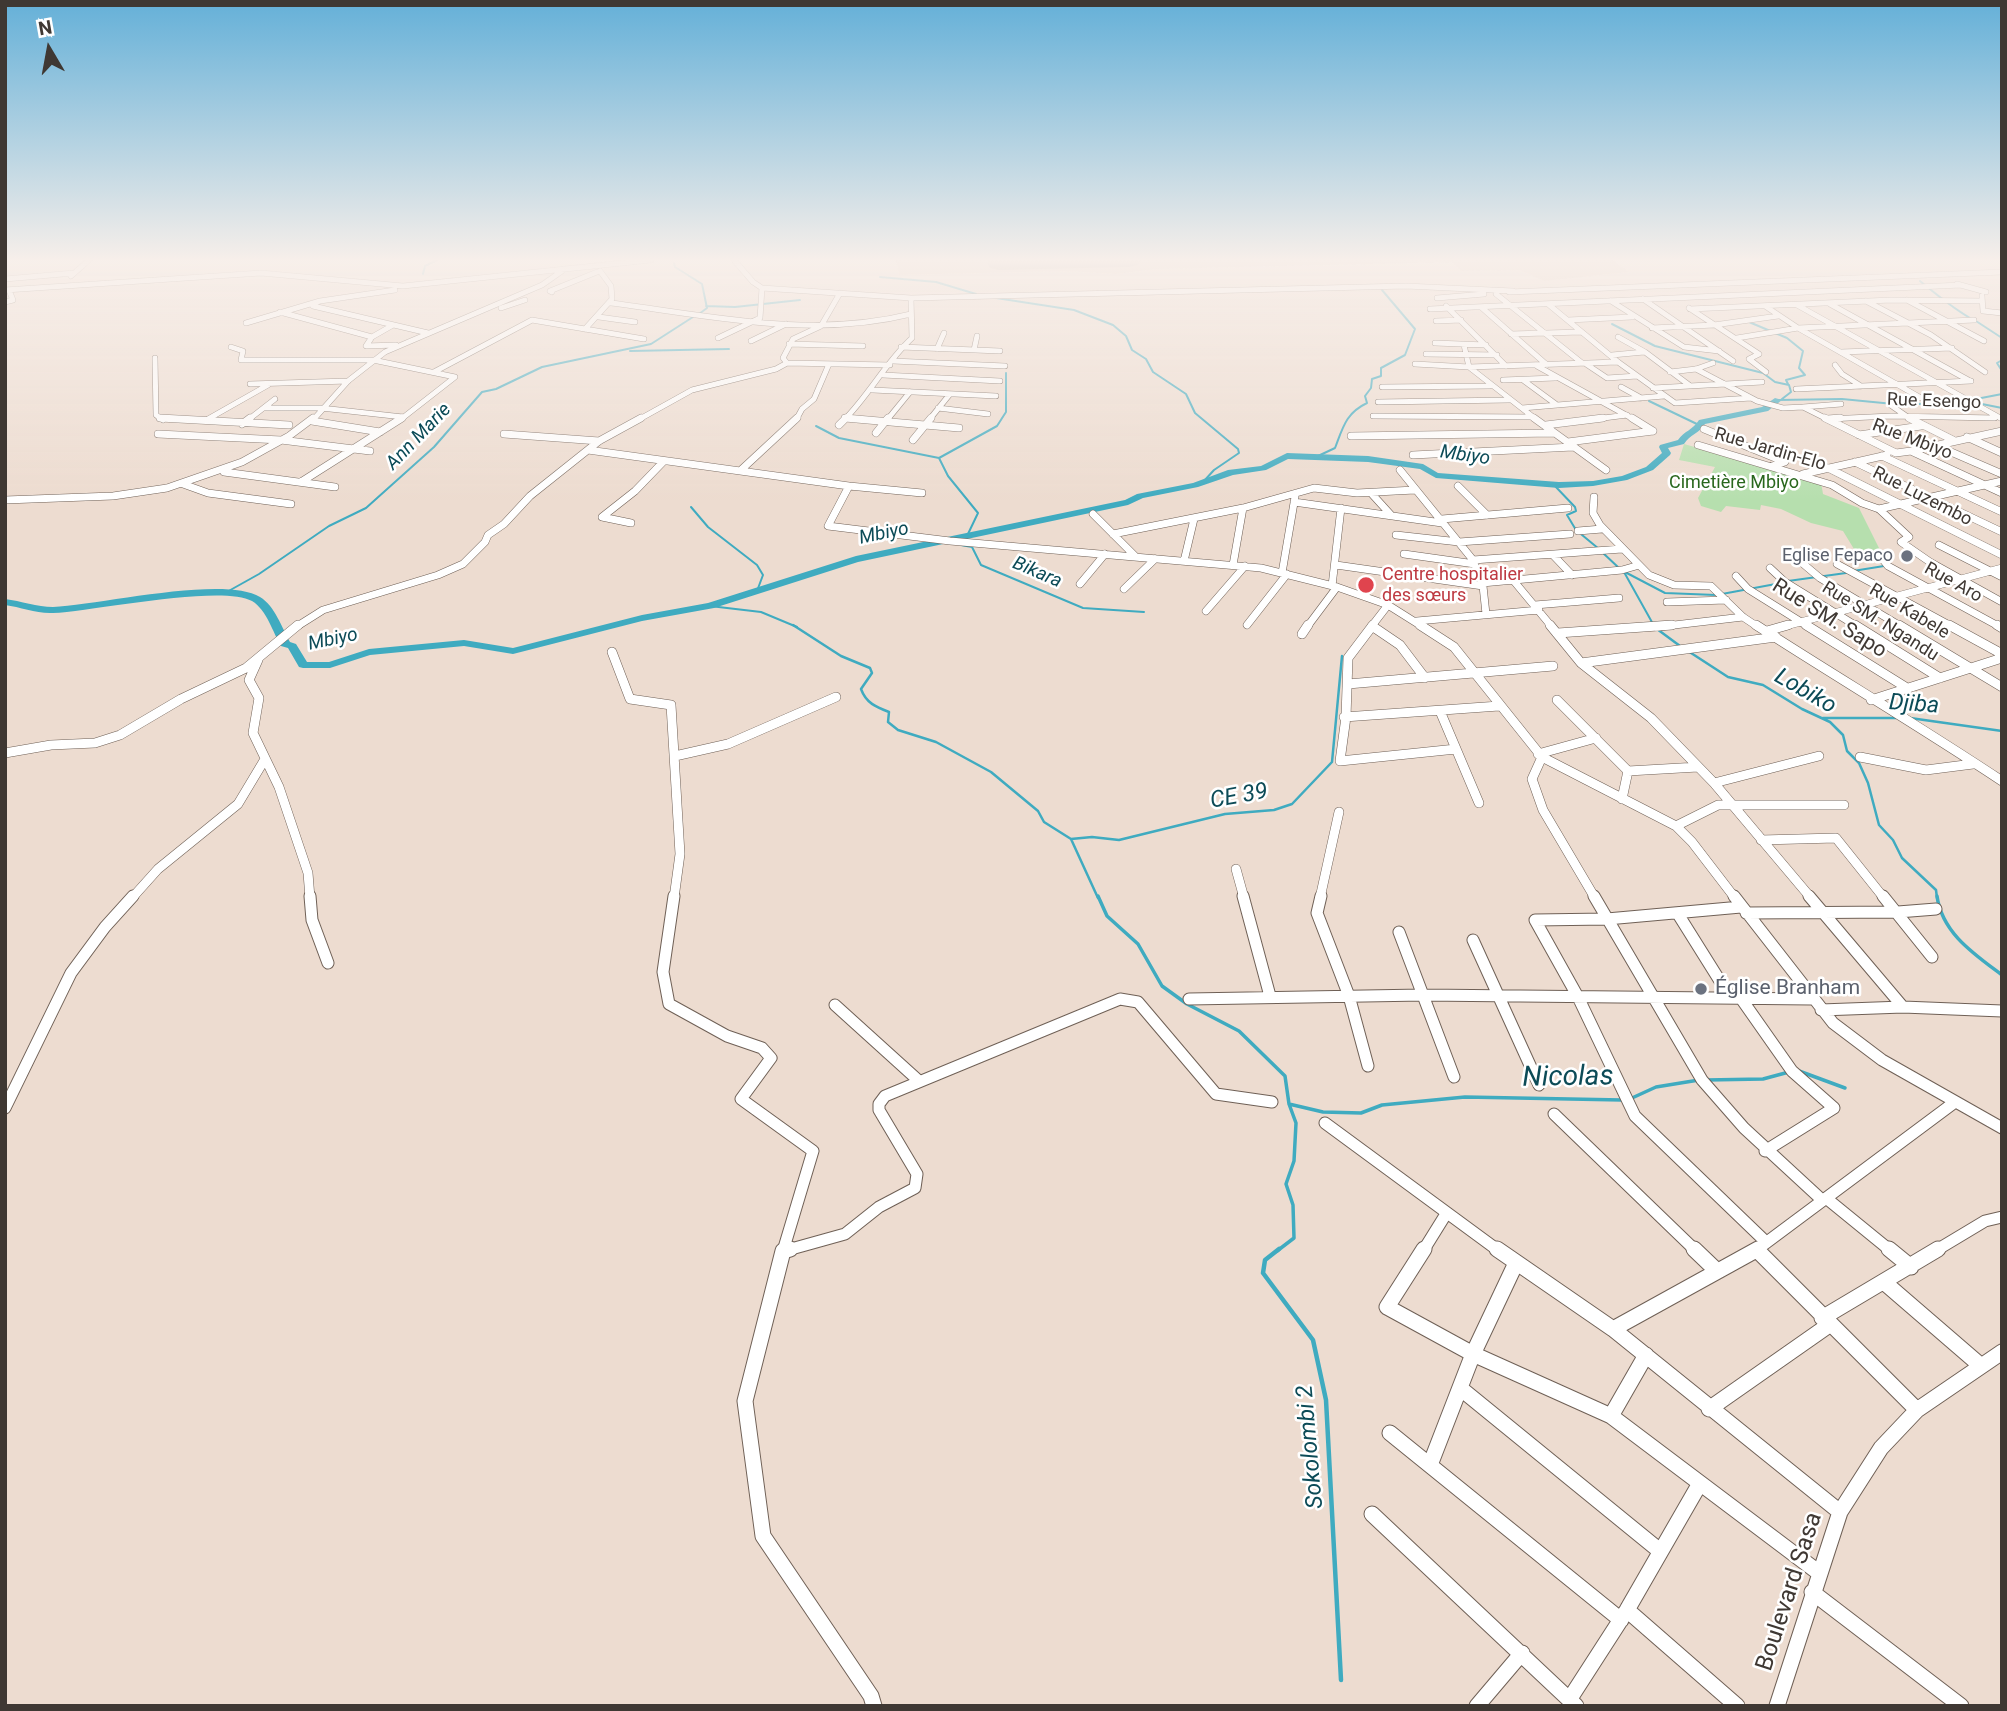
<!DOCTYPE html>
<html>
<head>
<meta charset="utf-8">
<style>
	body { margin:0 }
	#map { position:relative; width:2007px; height:1711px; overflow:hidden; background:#eddcd0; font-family:Roboto,sans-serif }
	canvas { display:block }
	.frame { position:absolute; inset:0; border:7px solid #3f3833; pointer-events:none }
	.north { position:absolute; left:14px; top:14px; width:70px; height:70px; -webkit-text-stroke:5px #fff; paint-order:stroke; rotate:350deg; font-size:19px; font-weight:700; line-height:28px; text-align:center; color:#3f3833 }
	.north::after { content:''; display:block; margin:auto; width:24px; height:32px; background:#3f3833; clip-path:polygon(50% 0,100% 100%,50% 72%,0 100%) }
</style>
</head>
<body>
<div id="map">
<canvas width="2007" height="1711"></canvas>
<div class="frame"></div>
<div class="north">N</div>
</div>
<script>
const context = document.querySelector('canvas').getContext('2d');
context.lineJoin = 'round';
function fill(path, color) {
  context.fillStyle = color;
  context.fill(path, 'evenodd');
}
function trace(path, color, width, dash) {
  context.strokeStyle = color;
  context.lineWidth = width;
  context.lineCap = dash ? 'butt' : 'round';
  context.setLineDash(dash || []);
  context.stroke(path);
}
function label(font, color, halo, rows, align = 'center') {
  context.font = font + ' Roboto,sans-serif';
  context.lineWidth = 5;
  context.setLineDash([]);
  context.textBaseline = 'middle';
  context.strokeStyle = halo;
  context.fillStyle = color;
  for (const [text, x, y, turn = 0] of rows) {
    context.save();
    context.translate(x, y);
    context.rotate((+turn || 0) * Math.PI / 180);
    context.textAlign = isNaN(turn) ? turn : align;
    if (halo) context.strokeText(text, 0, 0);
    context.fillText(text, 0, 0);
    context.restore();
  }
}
fill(new Path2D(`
	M896 260H1612L1629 272 1544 281 1520 270 1461 271 1452 262 1157 269 1116 274 1066 271 899 275Z`), '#e5cebd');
fill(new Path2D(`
	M1684 444 1821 482 1823 494 1859 508 1882 554H1857L1843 531 1811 523 1781 509 1761 505 1760 510 1726 506 1721 512 1701 506 1698 498 1715 467 1679 460Z`), '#b6dfae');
trace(new Path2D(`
	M674 263 675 267 702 284 707 308 699 314
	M423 274 425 266 437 260
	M880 277 936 282 976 294
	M1920 281C1937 295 1951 307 1970 318
	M996 298 1074 310 1113 325 1126 336 1132 350 1146 359 1153 372 1186 394 1195 413 1238 449 1239 453 1214 470 1204 481
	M706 306 735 307 800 300
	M1976 321 2002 338
	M1749 322 1787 338 1803 351 1799 368 1805 375 1786 380 1788 384
	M1612 324 1655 346 1763 373 1775 382 1789 385 1791 392 1782 399
	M630 351 729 349
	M2002 360 1997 363 2002 371
	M1778 400 1842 399 1904 405 1964 401
	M1971 400 2002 394
	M1649 401 1699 425
	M1977 403 2002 408
	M816 426 839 438 939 458 948 476 978 513 967 536
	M1318 456 1335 448C1343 427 1346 413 1367 403L1365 396 1371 388 1372 379 1381 376V368L1405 355 1415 329 1382 290
	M939 458 997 426 1006 412V373
	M1554 485 1575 507 1576 511 1567 515 1576 530 1599 549
	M691 507 708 527 757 565 763 575 757 591
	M929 542 937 543
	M961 545 972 547 981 565 1083 608 1144 612
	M1603 553 1619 568
	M1623 571 1665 593 1716 595
	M1853 571 1884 566
	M1624 572 1653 624
	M1788 581 1846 573
	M225 593 259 574 329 526 366 508 434 447 482 392 496 389 542 367 651 344 693 317
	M1722 594 1781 583
	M710 606 761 612 797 627`), '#3fabc0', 2);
trace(new Path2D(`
	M793 625 841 656 870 668 872 673 861 689C866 703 876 707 889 712L888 722 898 730 936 742 991 772 1038 811 1044 822 1071 839 1098 898
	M1657 629 1680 646
	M1688 651 1728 677 1763 685 1802 709 1830 722 1843 735 1847 751 1859 763 1868 783 1879 825 1893 840 1902 858 1936 890 1937 898
	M1823 718H1896
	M1910 718 2002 731
	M1071 839 1092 837 1119 840 1225 814 1274 810 1292 804 1332 762 1342 656`), '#3fabc0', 2.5);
trace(new Path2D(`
	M1098 896 1107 916 1138 944 1162 986 1187 1004 1239 1031 1285 1076 1289 1104 1296 1123 1294 1161 1286 1184 1293 1205 1294 1238 1277 1251
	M1937 896C1942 933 1974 954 2002 975
	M1799 1071 1845 1088
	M1706 1080 1763 1079 1789 1072
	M1632 1098 1656 1087 1699 1080
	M1289 1104 1323 1112 1361 1113 1382 1105 1465 1097 1622 1100`), '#3fabc0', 3.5);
trace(new Path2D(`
	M1279 1249 1265 1260 1263 1273 1313 1340 1326 1400 1341 1680`), '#3fabc0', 4.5);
fill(new Path2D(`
	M1775 398 1782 400 1768 411 1705 424C1700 433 1690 434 1684 444L1668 448 1671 453 1670 455 1653 470 1627 480 1593 486 1559 488 1436 478 1420 469 1368 462 1288 459 1266 470 1233 475 1198 487 1143 498 1128 505 858 562 714 608 642 621 513 654 464 646 370 655 330 668H303L299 667 288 648 281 646C273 633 267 610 252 601 221 584 94 611 53 613 37 614 21 607 5 605V599C21 601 37 607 53 607 99 605 224 575 260 597 275 606 282 628 290 642L296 644 307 662H329L369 649 464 640 513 648 642 615 708 603 856 556 1125 500 1137 494 1193 483 1228 470 1261 466 1287 453 1368 456 1423 464 1438 473 1559 482 1593 481 1622 476 1646 467 1662 453 1659 447 1660 445 1678 440C1684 431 1693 430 1699 420L1762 407Z`), '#3fabc0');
fill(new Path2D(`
	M989 260H1141L1138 265 1129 267 999 270 990 268 987 263Z`), '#a89c92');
const minorFar4 = new Path2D(`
	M734 260 753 282 762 288 911 298 1406 286 1513 291
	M71 276 89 260
	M5 279 74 273
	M1957 284 1986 292
	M5 290 261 273 403 286 651 260
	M552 292 550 291 597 272
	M1509 292 2002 272
	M1496 294 1582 363
	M1982 296 1983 311 2002 313
	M1437 298 1484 294
	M1643 299 1733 361
	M1907 300 1984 341
	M1611 301 1684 347 1719 351
	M1866 301 1931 335 1985 372
	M5 302 13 300 9 290
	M611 303C712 316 811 339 911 314
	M1548 304 1618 362 1675 403 1751 398
	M1830 304 1970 381
	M1797 305 2002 419
	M313 306 428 333
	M1446 306 1506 366
	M1765 306 1798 328 1921 398
	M1481 307 1547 365
	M501 308 525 300
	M1689 308 1759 354
	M1430 309 1961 285
	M1690 309 1891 300 1981 301
	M280 312 372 337
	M599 317 635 322
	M1568 320 1632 317
	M1436 321 1461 320
	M246 323 320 301 395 290
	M393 325 372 337 366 346 396 345
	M1652 328 1714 325 1778 316
	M585 329 612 299 611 286 600 271
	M1511 334 1581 332
	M1618 337 1645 352 1689 385
	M718 338 760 318 762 288
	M1737 338 1798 328 1974 320
	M751 341 786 324
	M1435 343 1486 345
	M789 344 863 346
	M1464 345 1469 367 1537 420
	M231 347 243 351 241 360H373L455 377 400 420
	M901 347 1000 351
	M937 349 944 333
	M974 350 977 336
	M1841 352 1952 348
	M1426 354 1497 355
	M1759 354 1749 359 1766 372
	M1612 355 1644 352
	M155 358 156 415 163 420
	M893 361 1005 366
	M787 363 890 365
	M1415 364 1469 367 1618 362
	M1586 364 1607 378 1637 376
	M1835 365 1842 374 1861 386
	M1537 366 1635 420
	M1696 369 1757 401 1783 408 1803 407 1829 420
	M434 372 532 320 644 339
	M1670 372 1696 369 1713 363
	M883 375 1000 381
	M1503 380 1555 378
	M1523 380 1557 405
	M250 384 348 381
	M1382 387 1490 386
	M1621 387 1641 398
	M1653 388 1762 382
	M1796 389 1971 381
	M873 390 996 396
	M1378 402 1509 400
	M1889 404 1912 420
	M1803 407 1841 404
	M264 408H321L403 417
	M938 408 988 414
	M1522 408 1664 396
	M1373 416 1532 417
	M845 418 865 420
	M208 419 268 385
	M1828 419 1891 416 1995 418
	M248 420 275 399
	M313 420 348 381 385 352 542 285 562 271
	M638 420 692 390 776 369 787 363 783 358 793 339 821 326 840 293
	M796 420 802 409 814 399 829 364
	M844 420C869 395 886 362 912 338L911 298
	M887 420 910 392
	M929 420 950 394
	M1588 420 1627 415`);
const minorFar3 = new Path2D(`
	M160 418 289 425
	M845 418 959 428
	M1534 418 1606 470
	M1632 418 1653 431
	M1825 418 1896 453 1911 451 2002 493
	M1909 418 1953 440
	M1828 419 1840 418
	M312 421 380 432
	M242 424 250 418
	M839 425 846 418
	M1546 425 1603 418
	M1704 429 1785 462 1772 466
	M876 433 888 418
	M158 434 281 440 370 451
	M504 434 599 441
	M1859 435 1921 426
	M1351 436 1554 433
	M1967 437 2002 453
	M913 440 931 418
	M1568 442 1653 431
	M1698 445 1832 485 1862 503 1879 509 1909 537 1901 542 1930 562 2002 602
	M1935 445 2002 474
	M588 450 849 486 828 526 950 541 1261 568 1337 587 1388 605 1423 627
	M1911 451 2002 431
	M1413 455 1573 447
	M1882 456 2002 512
	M1855 462 2002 532
	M1828 468 2002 555
	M741 470 797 418
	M1400 470 1473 560 1483 586 1486 614
	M224 472 335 487
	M1803 474 1887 455
	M301 482 402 418
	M183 484 208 493 291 504
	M849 486 922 493
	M1458 486 1487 515
	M1371 493 1391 515
	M1594 497 1593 513 1600 525 1649 575 1674 585 1711 586 1743 617 1758 627
	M5 500 113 496 167 488 242 462 289 436 313 418
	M1294 502 1442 523
	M1879 509 2002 481
	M1093 514 1136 557
	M1442 519 1568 508
	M631 523 602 517 635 491 663 462
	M1578 531 1602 529
	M1113 534 1243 508 1314 488 1357 493 1415 490
	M1396 535 1459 542 1570 534
	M1939 545 2002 577
	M1404 554 1475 564
	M1553 555 1572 575
	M1880 556 1888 566 2000 627
	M1473 560 1622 549
	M1184 561 1194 519
	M1801 562 1820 578 1902 627
	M1837 564 1953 627
	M1233 565 1243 508
	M1336 565 1483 586
	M1770 568 1785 582 1858 627
	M1282 573 1295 497
	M1736 576 1748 589 1809 627
	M1513 580 1552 627
	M1482 583 1622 570 1636 566
	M1080 584 1105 554
	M1332 586 1341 508
	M1124 589 1155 559
	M1667 602 1726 600
	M1535 605 1619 598
	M1206 611 1245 566
	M1417 621 1539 610
	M1247 625 1287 574
	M296 627 323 610 438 575 463 564 485 542 488 535 504 524 530 496 599 441 641 418
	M1307 627 1337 587
	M1371 627 1388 605
	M1657 627 1743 617
	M1782 627 2002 568`);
const minorFar2 = new Path2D(`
	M1373 625 1348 658 1346 717 1340 761 1456 749
	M1420 625 1454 647 1542 757 1676 826 1692 842 1735 898
	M1550 625 1581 663 1651 718 1714 783 1811 898
	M1756 625C1838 678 1921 727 2002 781
	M1806 625 1907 688
	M1855 625 1940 678
	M1899 625 2002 687
	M1949 625 2002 654
	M1997 625 2002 628
	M1372 626 1400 645 1425 678
	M1767 631 1788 625
	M1558 633 1672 625
	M1302 634 1308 625
	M612 652 630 699 671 705 680 854 674 898
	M258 660 249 680 259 698 253 733 279 787 308 873 310 898
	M1581 663 1776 637
	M1348 684 1553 666
	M1557 700 1628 771 1622 799
	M1871 700 2002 658
	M1440 711 1479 803
	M1344 717 1499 706
	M5 753 51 745 95 743 120 735 181 699 246 668 298 625
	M1538 754 1596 738
	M675 756 728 744 836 697
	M1542 757 1532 779 1543 810 1595 898
	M1860 757 1926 770 1973 764
	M1628 771 1698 767
	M1714 783 1819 756
	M1676 826 1718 805H1844
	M1761 840 1836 838 1884 898
	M1236 869 1244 898
	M132 898 158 869 238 804 265 759
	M1320 898 1339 812`);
const minorFar1 = new Path2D(`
	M310 896 312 920 328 963
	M674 896 663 972 669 1004 727 1036 762 1048 771 1058 741 1099 813 1151 783 1251
	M1243 896 1270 996
	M1321 896 1317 913 1349 996 1368 1066
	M1594 896 1702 1080 1744 1128 1822 1200
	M1734 896 1833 1023 1882 1060 2002 1128
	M1809 896 1903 1007
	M1883 896 1932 957
	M1741 907 1607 919 1535 920 1578 997 1635 1116 1766 1242
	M1746 913 1898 912 1936 909
	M1678 914 1730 997
	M1399 932 1454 1077
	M1473 940 1539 1085
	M1740 997 1792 1071 1834 1108 1765 1151
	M1189 999 1423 995 1812 999
	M835 1005 919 1081
	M1821 1010 1903 1007 2002 1011
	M5 1108 71 973 105 927 133 896
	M1554 1114 1696 1251
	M1325 1123 1499 1251
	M1826 1198 1891 1251
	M784 1251 845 1234 879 1207 915 1188 917 1174 879 1110V1104L885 1096 1120 999 1138 1002 1216 1094 1272 1102
	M1423 1251 1446 1214
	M1755 1251 1955 1102
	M1935 1251 1985 1221 2002 1217`);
const minor = new Path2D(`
	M790 1249 783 1251 745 1401 763 1536 871 1696 874 1706
	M1424 1249 1387 1307 1473 1354 1611 1416 1818 1572
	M1497 1249 1613 1329 1840 1512
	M1694 1249 1717 1271
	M1889 1249 1911 1267
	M1757 1250 1917 1410
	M1885 1283 1980 1365
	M1822 1318 1938 1249
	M1613 1329 1758 1249
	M1460 1388 1660 1551
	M1709 1409 1829 1325
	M1611 1416 1646 1355
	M1390 1433 1621 1620
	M1430 1465 1473 1354 1516 1263
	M1372 1514 1576 1706
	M1812 1592 1961 1706
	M1627 1610 1737 1706
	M1569 1700 1627 1610 1699 1485
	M1477 1706 1522 1653
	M1777 1706 1840 1512 1881 1448 1917 1410 2002 1352`);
trace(minorFar4, '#6f6056', 6);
trace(minorFar3, '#6f6056', 8);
trace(minorFar2, '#6f6056', 10);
trace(minorFar1, '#6f6056', 13);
trace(minor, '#6f6056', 17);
trace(minorFar4, '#fff', 5);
trace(minorFar3, '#fff', 7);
trace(minorFar2, '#fff', 9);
trace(minorFar1, '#fff', 11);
trace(minor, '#fff', 15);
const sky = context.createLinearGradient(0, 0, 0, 500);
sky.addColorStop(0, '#64b0d8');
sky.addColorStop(0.52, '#f7efea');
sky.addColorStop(1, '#f7efea00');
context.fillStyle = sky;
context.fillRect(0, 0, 2007, 500);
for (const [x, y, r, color] of [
	[1907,556,7,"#6b7280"],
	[1366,585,9,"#e0444e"],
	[1701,989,7,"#6b7280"]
]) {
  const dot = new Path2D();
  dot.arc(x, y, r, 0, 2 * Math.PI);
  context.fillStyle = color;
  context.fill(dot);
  trace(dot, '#fff', 2.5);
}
label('18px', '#3f3833', '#fff', [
	["Rue Esengo",1934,402,2],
	["Rue Mbiyo",1912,440,21],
	["Rue Jardin-Elo",1770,450,16],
	["Rue Luzembo",1922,497,27],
	["Rue Aro",1953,583,29],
	["Rue Kabele",1909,612,31],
	["Rue SM. Ngandu",1880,622,32]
]);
label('18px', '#29671d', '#fff', [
	["Cimetière Mbiyo",1734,483]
]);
label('18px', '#5b616d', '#fff', [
	["Eglise Fepaco",1893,556]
], 'right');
label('18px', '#be3a42', '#fff', [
	["Centre hospitalier",1382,575],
	["des sœurs",1382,596]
], 'left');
label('italic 19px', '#0c4b57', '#fff', [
	["Ann Marie",419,437,-46],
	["Mbiyo",1465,456,8],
	["Mbiyo",884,534,-12],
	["Bikara",1037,573,23],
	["Mbiyo",333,640,-12]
]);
label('21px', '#3f3833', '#fff', [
	["Rue SM. Sapo",1829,619,32]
]);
label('21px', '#5b616d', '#fff', [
	["Église Branham",1715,989]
], 'left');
label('italic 23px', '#0c4b57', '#fff', [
	["Lobiko",1805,692,30],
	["Djiba",1914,705,4],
	["CE 39",1239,797,-10],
	["Sokolombi 2",1311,1447,-95]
]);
label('24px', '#3f3833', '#fff', [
	["Boulevard Sasa",1790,1592,-72]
]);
label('italic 28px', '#0c4b57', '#fff', [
	["Nicolas",1568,1078,-1]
]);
</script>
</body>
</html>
